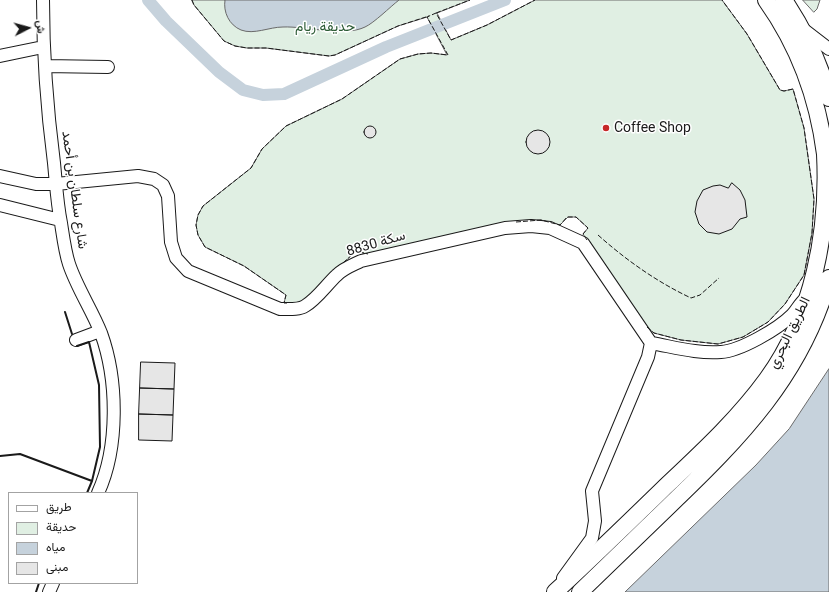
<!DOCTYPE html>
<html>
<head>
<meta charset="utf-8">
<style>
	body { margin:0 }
	#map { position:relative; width:829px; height:592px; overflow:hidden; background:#fff; font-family:Roboto,Vazirmatn,sans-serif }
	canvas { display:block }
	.legend { position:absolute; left:8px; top:492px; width:130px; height:92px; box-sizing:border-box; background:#fff; border:1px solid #a3a3a3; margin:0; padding:5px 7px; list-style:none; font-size:12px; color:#1a1a1a }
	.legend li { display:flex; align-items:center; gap:8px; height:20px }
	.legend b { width:20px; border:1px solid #a3a3a3 }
	.north { position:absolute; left:8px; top:8px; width:40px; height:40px; -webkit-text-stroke:3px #fff; paint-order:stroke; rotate:84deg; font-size:11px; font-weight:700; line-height:16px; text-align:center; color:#1a1a1a }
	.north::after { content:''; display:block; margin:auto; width:14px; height:18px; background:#1a1a1a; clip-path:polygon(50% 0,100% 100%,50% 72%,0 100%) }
</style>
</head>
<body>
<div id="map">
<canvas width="829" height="592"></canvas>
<ul class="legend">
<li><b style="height:5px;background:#fff"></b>طريق</li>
<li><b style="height:11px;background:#e0efe3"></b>حديقة</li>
<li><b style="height:11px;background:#c6d2dc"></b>مياه</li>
<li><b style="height:11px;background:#e6e6e6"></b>مبنى</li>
</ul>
<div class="north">ش</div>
</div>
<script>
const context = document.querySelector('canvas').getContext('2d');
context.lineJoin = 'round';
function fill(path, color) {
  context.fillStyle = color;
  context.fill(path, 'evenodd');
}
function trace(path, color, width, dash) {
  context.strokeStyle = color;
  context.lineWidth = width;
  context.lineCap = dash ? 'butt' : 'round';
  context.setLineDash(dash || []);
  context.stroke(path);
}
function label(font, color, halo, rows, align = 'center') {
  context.font = font + ' Roboto,Vazirmatn,sans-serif';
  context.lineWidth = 3;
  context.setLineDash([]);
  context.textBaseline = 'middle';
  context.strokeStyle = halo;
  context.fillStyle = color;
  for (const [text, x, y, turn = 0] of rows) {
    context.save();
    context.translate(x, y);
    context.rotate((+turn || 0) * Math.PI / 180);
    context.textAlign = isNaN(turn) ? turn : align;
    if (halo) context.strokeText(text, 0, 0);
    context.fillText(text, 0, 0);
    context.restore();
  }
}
const green = new Path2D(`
	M192 0H470L437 13 451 40 487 25 535 0H722L747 34 780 90 784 91 793 89 804 128 814 199 812 233 804 275 785 304 768 322 743 337 718 344 681 340 654 333 645 326 583 234 588 228 576 217H568L560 225 541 220 521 221 366 254 356 251 303 302 294 304 284 303 286 295 244 266 205 247 198 235 196 225 198 215 203 206 251 168 262 149 286 126 342 99 400 59 418 54 431 53 447 55 427 17 398 26 335 55 329 56 266 48H247L235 46 224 41 194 5Z
	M803 0H820L817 9 814 12Z`);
fill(green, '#e0efe3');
trace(green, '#6a6a6a', 1);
const water = new Path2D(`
	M225 0H399C390 7 374 23 365 27 345 37 305 26 283 27 269 27 254 35 241 30 229 25 223 12 225 0Z
	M829 369V592H625L756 465 789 429Z`);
fill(water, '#c6d2dc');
trace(water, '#6a6a6a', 1);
trace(new Path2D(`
	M148 0 166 21 219 72 243 90 263 95 284 94 386 47 505 0`), '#c6d2dc', 12);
const building = new Path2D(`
	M364 132a6 6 0 1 1 12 0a6 6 0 1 1-12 0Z
	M526 142a12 12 0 1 1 24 0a12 12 0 1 1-24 0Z
	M732 183 740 190 745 200 747 217 740 219 732 229 719 234 707 232 699 224 695 212 697 201 703 190 713 186 720 185 728 188Z
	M141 362 175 363 174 389 140 388Z
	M140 388 174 389 173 415 139 414Z
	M139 414 173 415 172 441 139 440Z`);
fill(building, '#e6e6e6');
trace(building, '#1a1a1a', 1);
const minor = new Path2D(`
	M43 0C43 55 47 109 54 163 56 183 57 203 61 223 63 236 65 252 69 264 77 288 92 310 101 333 118 380 119 447 98 493
	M803 29 829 49
	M0 56 43 47
	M45 66 108 67
	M0 176 36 184H56L138 176 154 179 163 185 168 196 171 242 176 258 188 271 280 309C288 309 299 310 305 306 317 299 327 284 337 275 344 268 353 265 361 261L505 228 531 226 550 228 583 243 651 343C674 347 698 354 721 352 740 351 778 329 792 315 796 311 799 305 803 301
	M0 205 60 220
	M76 340 100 331
	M563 578 592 538 595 521 592 491 648 357 651 343
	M49 592 53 583`);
const major = new Path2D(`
	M784 0C804 30 820 63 829 98
	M555 592C592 558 629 522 665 487 701 453 738 419 767 379 813 315 829 232 825 154 818 99 798 45 766 0
	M580 592C610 563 639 535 669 506 740 438 802 375 829 278`);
trace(minor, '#1a1a1a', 14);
trace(major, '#1a1a1a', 18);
trace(minor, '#fff', 12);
trace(major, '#fff', 16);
trace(new Path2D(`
	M192 0 194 5 224 41 235 46 247 48H266L329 56 335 55 398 26 429 16
	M436 13 470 0
	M516 222 541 220 560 225 567 217H576L588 228 583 234 587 240
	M598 235C626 260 657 282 691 298L700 295 719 278
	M343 263 356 251 368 254
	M287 303H284L286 295 244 266 205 247 198 235 196 225 198 215 203 206 251 168 262 149 286 126 342 99 400 59 418 54 431 53 448 55 427 17 436 13 451 40 487 25 535 0
	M647 327 654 333 681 340 718 344 743 337 768 322 785 304 804 275 812 233 814 199 804 128 793 89 784 91 780 90 747 34 722 0`), '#1a1a1a', 1, [5, 2]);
trace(new Path2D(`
	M65 312 72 334
	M0 456 20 454 92 481 100 447 99 385 89 342 77 346
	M87 493 92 481
	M36 592 39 583`), '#1a1a1a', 2);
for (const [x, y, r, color] of [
	[606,128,4,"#c62828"]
]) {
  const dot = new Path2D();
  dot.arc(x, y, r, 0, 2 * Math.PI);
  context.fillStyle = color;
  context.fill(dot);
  trace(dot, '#fff', 1.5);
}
label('14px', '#2b5a34', '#fff', [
	["حديقة ريام",325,27]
]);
label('14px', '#1a1a1a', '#fff', [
	["Coffee Shop",614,128]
], 'left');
label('14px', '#1a1a1a', '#fff', [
	["شارع سلطان بن أحمد",74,190,82],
	["سكة 8830",376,244,-16],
	["الطريق البحري",790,333,-64]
]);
</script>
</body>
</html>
